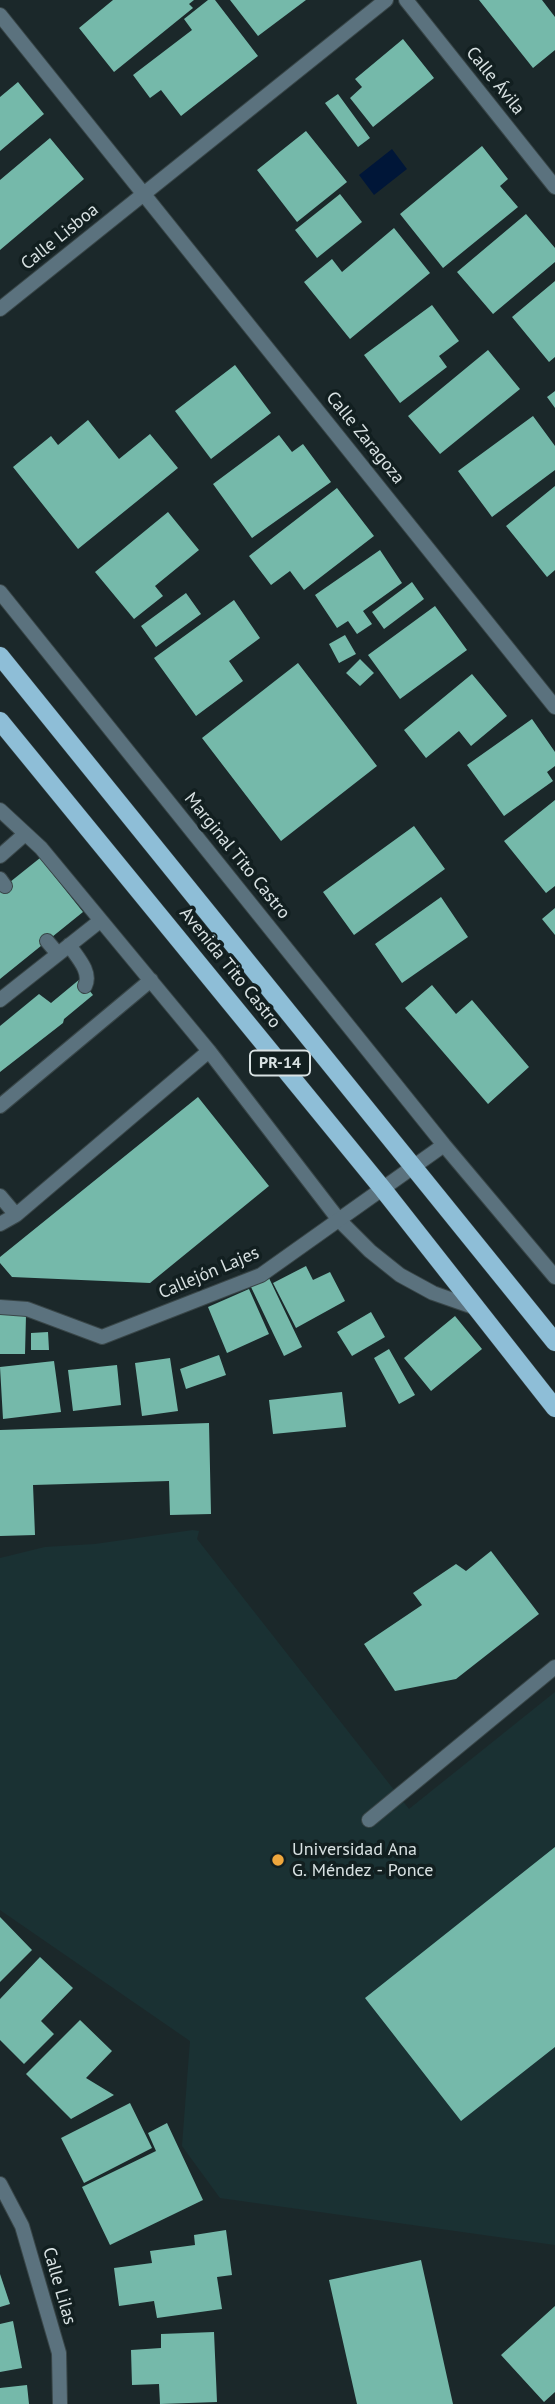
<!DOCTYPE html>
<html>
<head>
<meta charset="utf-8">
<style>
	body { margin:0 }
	canvas { display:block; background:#1b282a }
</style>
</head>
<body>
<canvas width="555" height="2404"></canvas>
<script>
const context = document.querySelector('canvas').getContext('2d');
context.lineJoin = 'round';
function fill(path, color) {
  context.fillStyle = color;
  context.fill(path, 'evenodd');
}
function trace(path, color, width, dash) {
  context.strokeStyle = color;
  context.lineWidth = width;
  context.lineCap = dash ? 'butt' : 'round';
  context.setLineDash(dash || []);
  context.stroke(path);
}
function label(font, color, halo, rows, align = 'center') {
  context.font = font + ' "PT Sans",sans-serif';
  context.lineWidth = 7;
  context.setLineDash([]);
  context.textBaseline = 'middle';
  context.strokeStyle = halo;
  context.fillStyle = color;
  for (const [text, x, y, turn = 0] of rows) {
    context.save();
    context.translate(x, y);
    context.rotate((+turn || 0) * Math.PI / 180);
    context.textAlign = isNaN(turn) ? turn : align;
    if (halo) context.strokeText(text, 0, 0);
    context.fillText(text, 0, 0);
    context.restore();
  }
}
fill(new Path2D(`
	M193 1530 199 1531 197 1539 409 1809 555 1692V2245L220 2198 182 2146 190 2041 0 1910V1558L45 1547 95 1544Z`), '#1a3133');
fill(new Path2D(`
	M392 149 407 169 374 195 359 175Z`), '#001638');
fill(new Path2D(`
	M113 0H194L189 4 193 8 114 72 79 28Z
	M208 0H215L258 56 181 116 161 90 150 98 133 75 192 30 184 19Z
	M230 0H306L258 36Z
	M479 0H542L555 17V50L533 68Z
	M403 39 434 78 373 127 350 98 362 87 355 79Z
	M18 82 44 114 0 151V97Z
	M338 94 370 138 358 147 325 103Z
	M306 131 347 182 297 222 257 170Z
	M50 138 84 179 0 250V180Z
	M482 146 508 179 500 186 518 207 443 268 400 214Z
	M340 194 362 222 317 258 295 230Z
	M526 214 555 248V262L493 314 457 272Z
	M394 228 430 273 350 339 304 282 332 259 342 272Z
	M555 281V357L549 362 512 317Z
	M432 305 459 341 439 356 447 367 400 403 364 355Z
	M488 350 520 389 440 454 408 416Z
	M235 365 271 413 211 459 175 411Z
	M555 391V408L547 397Z
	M533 416 555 446V470L492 517 458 471Z
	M88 420 119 459 150 434 178 468 78 549 13 467 51 436 58 445Z
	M279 435 292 452 303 444 331 482 252 538 213 484Z
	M555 486V570L547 577 506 526Z
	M337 488 374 536 304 590 290 571 271 585 249 556Z
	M168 512 199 550 155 586 163 596 134 619 95 572Z
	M380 550 402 583 363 611 372 624 357 634 348 621 337 628 315 595Z
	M412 582 424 599 384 629 372 612Z
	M186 593 201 614 156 647 141 626Z
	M234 600 260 638 229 661 243 681 196 716 154 658Z
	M435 606 467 650 400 699 368 655Z
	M345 635 356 654 339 663 329 644Z
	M360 659 374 673 360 686 346 673Z
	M298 663 377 766 281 841 202 738Z
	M472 674 507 716 471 746 459 731 426 758 404 730Z
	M532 719 555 752V766L547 772 553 781 504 816 467 765Z
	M555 800V886L546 893 504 841Z
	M414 826 445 869 354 935 323 892Z
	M40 858 83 912 0 979V890Z
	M441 897 468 937 402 983 375 944Z
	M555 908V935L542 919Z
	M80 979 93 995 64 1019 63 1023 0 1072V1026L39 994 51 1003Z
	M432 985 456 1014 472 1000 529 1067 488 1104 405 1008Z
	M198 1097 269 1186 150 1283 12 1277 0 1263V1257Z
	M306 1266 313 1280 330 1272 345 1301 296 1328 273 1283Z
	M269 1278 302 1347 284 1356 251 1287Z
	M249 1289 269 1334 227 1353 208 1307Z
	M371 1312 385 1337 352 1356 337 1332Z
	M0 1314 26 1315 25 1354H0Z
	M455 1316 482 1349 431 1391 404 1358Z
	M48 1332 49 1350H31V1333Z
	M389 1349 415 1395 399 1404 374 1358Z
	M219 1355 226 1375 186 1389 180 1369Z
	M170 1358 178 1411 142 1416 135 1363Z
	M54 1361 61 1412 3 1419 0 1367Z
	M117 1365 121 1405 73 1411 68 1370Z
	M342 1392 346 1427 273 1434 269 1400Z
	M209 1423 211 1514 170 1515 169 1481 33 1485 35 1535 0 1536V1430Z
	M491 1551 539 1614 456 1679 395 1691 364 1644 422 1605 413 1593 456 1564 466 1571Z
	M555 1847V2047L461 2121 365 1998Z
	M0 1917 32 1950 0 1982Z
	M40 1957 73 1988 41 2021 54 2034 24 2064 0 2040V1999Z
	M80 2020 112 2051 86 2078 114 2095 71 2119 26 2074Z
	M130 2103 152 2148 84 2183 61 2138Z
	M167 2123 203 2200 110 2245 82 2187 156 2151 148 2133Z
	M226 2230 232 2275 217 2277 222 2309 157 2318 154 2301 119 2306 114 2268 152 2263 150 2251 195 2245 194 2235Z
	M421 2260 453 2404H357L329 2280Z
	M0 2274 10 2304 0 2307Z
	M555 2306V2392L544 2402 501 2355Z
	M13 2321 22 2368 0 2372V2324Z
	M214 2332 217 2402 160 2404 159 2384 132 2385 131 2350 161 2348V2334Z
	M27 2385 29 2404H0V2388Z`), '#75b9aa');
const lane = new Path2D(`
	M0 810 41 848 209 1051 339 1220 370 1251 400 1275 433 1293 476 1308
	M0 856 25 834
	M0 879 5 886
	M47 941 58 954
	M69 945C77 957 92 972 85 986
	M0 1000 100 921
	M0 1106 151 980
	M0 1196 16 1215 209 1051
	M0 1224 16 1215`);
const street = new Path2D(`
	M406 0 555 187
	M0 15 555 707
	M0 309 386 0
	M0 592 444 1145 555 1277
	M0 1307 27 1309 102 1337 261 1275 444 1145
	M369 1820 555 1667
	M0 2184 22 2226 59 2353 60 2404`);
const primary = new Path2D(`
	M0 656 555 1342
	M0 721 382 1188 555 1408`);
trace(lane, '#394648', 16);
trace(street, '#394648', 16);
trace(primary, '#394648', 19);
trace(lane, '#5b727e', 14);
trace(street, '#5b727e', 14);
trace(primary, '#8ebed7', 18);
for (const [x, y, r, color] of [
	[278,1860,7,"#efa73d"]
]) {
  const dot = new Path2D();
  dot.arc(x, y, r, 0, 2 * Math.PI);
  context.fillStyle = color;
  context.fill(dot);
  trace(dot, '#121f20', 2.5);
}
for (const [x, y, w] of [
	[280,1063,60]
]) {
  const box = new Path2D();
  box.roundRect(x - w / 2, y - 12.5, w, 25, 5);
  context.fillStyle = '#121f20';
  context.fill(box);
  trace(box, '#d9e2e3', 2);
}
label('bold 16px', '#d9e2e3', null, [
	["PR-14",280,1063]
]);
label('18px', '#d9e2e3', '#121f20', [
	["Calle Ávila",495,81,51],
	["Calle Lisboa",60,237,-39],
	["Calle Zaragoza",365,438,51],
	["Marginal Tito Castro",237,856,51],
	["Avenida Tito Castro",230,968,51],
	["Callejón Lajes",209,1273,-23],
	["Calle Lilas",59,2286,74]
]);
label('18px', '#d9e2e3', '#121f20', [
	["Universidad Ana",292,1850],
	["G. Méndez - Ponce",292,1871]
], 'left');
</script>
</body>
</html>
